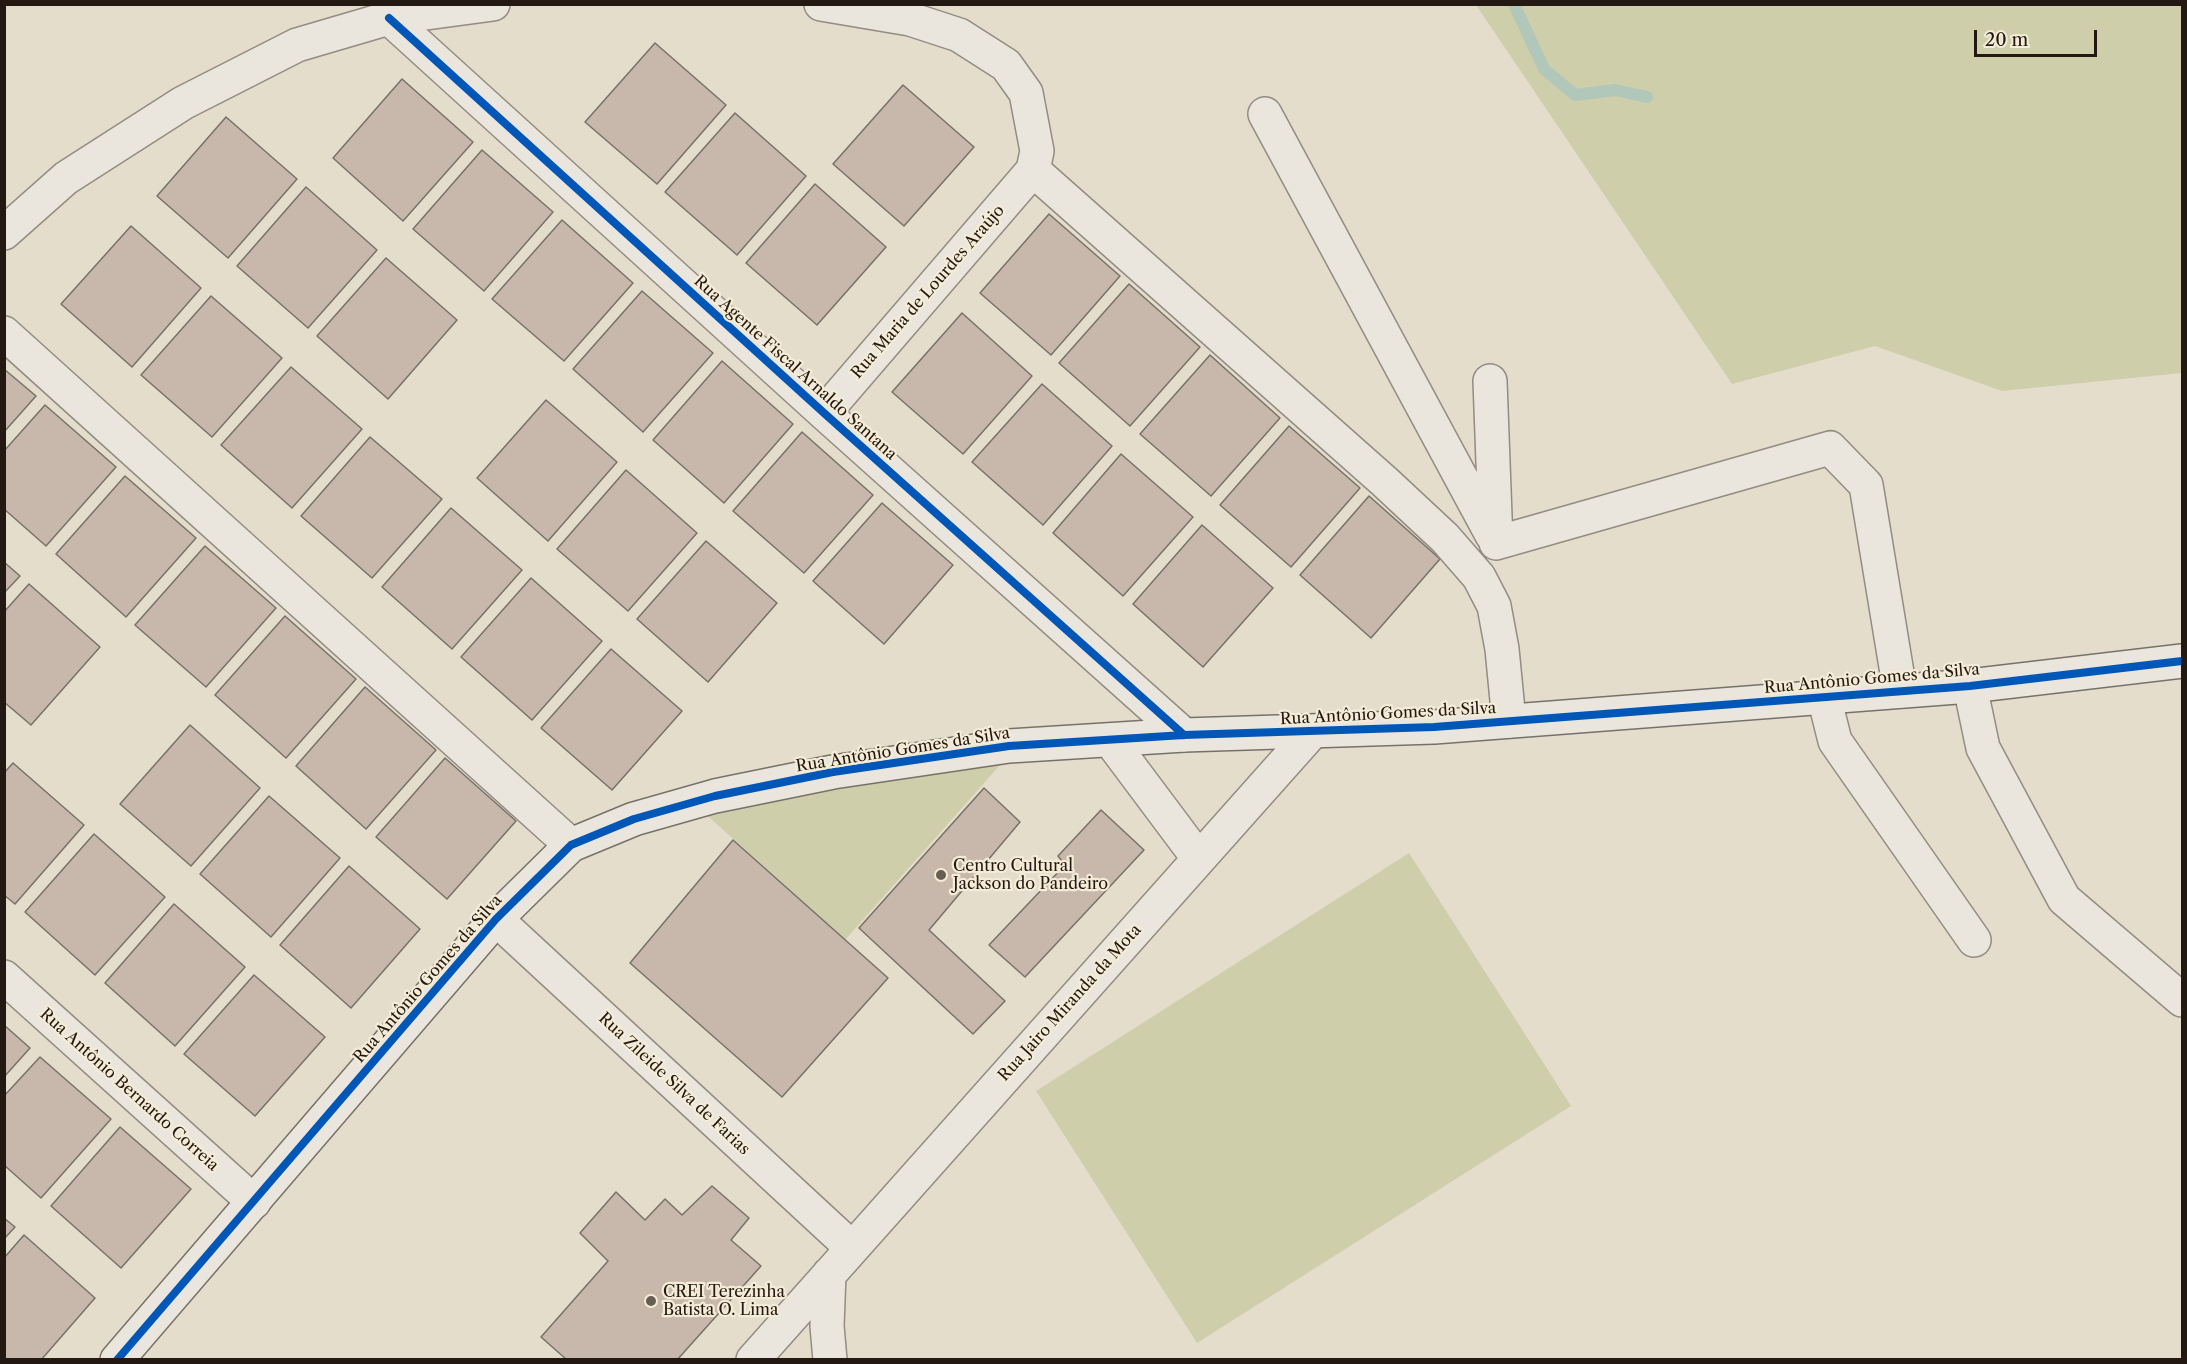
<!DOCTYPE html>
<html>
<head>
<meta charset="utf-8">
<style>
	body { margin:0 }
	#map { position:relative; width:2187px; height:1364px; overflow:hidden; background:#e4ddcc; font-family:"Libre Caslon Text",serif }
	canvas { display:block }
	.frame { position:absolute; inset:0; border:6px solid #241812; pointer-events:none }
	.scale { position:absolute; left:1974px; top:30px; width:123px; height:27px; box-sizing:border-box; border:3px solid #241812; border-top:0; padding-left:8px; font-size:18px; line-height:21px; white-space:nowrap; color:#241812; -webkit-text-stroke:4px #f4ecd7; paint-order:stroke }
</style>
</head>
<body>
<div id="map">
<canvas width="2187" height="1364"></canvas>
<div class="frame"></div>
<div class="scale">20 m</div>
</div>
<script>
const context = document.querySelector('canvas').getContext('2d');
context.lineJoin = 'round';
function fill(path, color) {
  context.fillStyle = color;
  context.fill(path, 'evenodd');
}
function trace(path, color, width, dash) {
  context.strokeStyle = color;
  context.lineWidth = width;
  context.lineCap = dash ? 'butt' : 'round';
  context.setLineDash(dash || []);
  context.stroke(path);
}
function label(font, color, halo, rows, align = 'center') {
  context.font = font + ' "Libre Caslon Text",serif';
  context.lineWidth = 4.5;
  context.setLineDash([]);
  context.textBaseline = 'middle';
  context.strokeStyle = halo;
  context.fillStyle = color;
  for (const [text, x, y, turn = 0] of rows) {
    context.save();
    context.translate(x, y);
    context.rotate((+turn || 0) * Math.PI / 180);
    context.textAlign = isNaN(turn) ? turn : align;
    if (halo) context.strokeText(text, 0, 0);
    context.fillText(text, 0, 0);
    context.restore();
  }
}
fill(new Path2D(`
	M1476 5H2182V373L2002 391 1875 346 1732 384Z
	M1008 756 845 940 699 808Z
	M1409 853 1571 1106 1197 1343 1036 1091Z`), '#cfceab');
trace(new Path2D(`
	M1514 4 1544 69 1575 95 1615 90 1647 97`), '#b0c7b9', 12);
const building = new Path2D(`
	M655 43 726 105 657 184 585 122Z
	M402 79 473 142 403 221 333 158Z
	M903 85 974 147 904 226 833 164Z
	M735 113 806 176 737 255 665 192Z
	M226 117 297 179 228 258 157 196Z
	M482 150 553 212 484 291 413 229Z
	M815 184 886 247 817 325 746 263Z
	M306 187 377 250 308 328 237 266Z
	M1049 214 1120 276 1051 355 980 293Z
	M562 220 633 283 564 361 492 299Z
	M131 226 201 288 132 367 61 304Z
	M386 258 457 320 388 399 317 336Z
	M1129 284 1200 347 1130 426 1059 363Z
	M642 291 713 353 643 432 573 369Z
	M211 296 282 358 212 437 141 375Z
	M962 313 1032 376 963 454 892 392Z
	M1210 355 1280 418 1211 496 1140 434Z
	M722 361 793 424 724 503 653 440Z
	M291 367 362 429 292 508 221 445Z
	M4 369 36 396 4 432Z
	M1042 384 1112 446 1043 525 972 462Z
	M546 400 617 462 548 541 477 478Z
	M45 405 116 467 46 546 4 509V451Z
	M1289 426 1360 488 1291 567 1220 505Z
	M802 432 873 495 804 573 733 511Z
	M370 437 442 499 372 578 301 516Z
	M1121 454 1193 517 1123 596 1053 533Z
	M626 470 697 533 628 611 557 549Z
	M125 476 196 538 126 617 56 554Z
	M1369 496 1440 559 1371 638 1300 575Z
	M882 503 953 565 884 644 813 581Z
	M451 508 522 570 452 649 382 587Z
	M1202 525 1273 588 1203 667 1133 604Z
	M706 541 777 603 708 682 637 619Z
	M205 546 276 608 206 687 135 625Z
	M4 562 20 576 4 593Z
	M531 578 602 641 532 720 461 657Z
	M29 584 100 647 31 725 4 702V612Z
	M285 616 356 679 286 758 215 695Z
	M611 649 682 711 612 790 541 728Z
	M365 687 436 750 366 829 296 766Z
	M190 725 260 788 191 866 120 804Z
	M445 758 516 821 447 899 376 837Z
	M13 763 84 825 15 904 4 895V773Z
	M984 788 1020 822 929 930 1005 1001 973 1034 859 928Z
	M269 796 340 858 271 937 200 874Z
	M1101 810 1144 850 1025 977 989 945 1065 865 1058 856Z
	M94 834 165 897 95 975 25 912Z
	M733 840 888 978 782 1097 630 963Z
	M349 866 420 929 351 1008 280 945Z
	M174 904 245 967 175 1046 105 983Z
	M254 975 325 1037 255 1116 184 1054Z
	M4 1025 30 1048 4 1077Z
	M40 1057 111 1119 41 1198 4 1165V1096Z
	M120 1127 191 1189 121 1268 51 1206Z
	M712 1186 749 1218 731 1240 761 1266 677 1360H567L541 1337 608 1261 580 1233 616 1192 645 1220 665 1199 682 1215Z
	M4 1218 15 1227 4 1239Z
	M24 1235 95 1298 41 1360H7L4 1358V1258Z`);
fill(building, '#c8b7ab');
trace(building, '#777269', 1.5);
const street = new Path2D(`
	M821 4 910 19 959 35 1006 65 1026 93 1037 151 1033 170 824 413
	M389 18 824 413 1184 735
	M1265 114 1492 535
	M1033 170 1385 482 1445 538 1479 577 1494 606 1502 649 1509 721
	M4 233 66 178 183 103 297 45 389 18 493 4
	M4 333 571 845
	M1490 381 1496 543 1830 448 1866 485 1900 691
	M1970 686 1983 748 2064 899 2182 1000
	M1824 697 1835 741 1974 940
	M1110 740 1199 859
	M496 919 852 1248
	M4 977 254 1202
	M829 1274 827 1326 830 1360
	M753 1360 1312 732`);
const secondary = new Path2D(`
	M117 1360 496 919 571 845 634 819 715 796 833 772 1009 746 1184 735 1434 727 1970 686 2182 661`);
trace(street, '#928c82', 36);
trace(secondary, '#777269', 36);
trace(street, '#eae6dd', 33);
trace(secondary, '#eae6dd', 33);
trace(new Path2D(`
	M389 18 824 413 1184 735
	M117 1360 496 919 571 845 634 819 715 796 833 772 1009 746 1184 735 1434 727 1970 686 2182 661`), '#0057b8', 8);
for (const [x, y, r, color] of [
	[941,875,6,"#675d53"],
	[651,1301,6,"#675d53"]
]) {
  const dot = new Path2D();
  dot.arc(x, y, r, 0, 2 * Math.PI);
  context.fillStyle = color;
  context.fill(dot);
  trace(dot, '#f4ecd7', 2);
}
label('16px', '#241812', '#f4ecd7', [
	["Rua Maria de Lourdes Araújo",928,292,-49],
	["Rua Agente Fiscal Arnaldo Santana",795,368,42],
	["Rua Antônio Gomes da Silva",1872,679,-5],
	["Rua Antônio Gomes da Silva",1388,714,-3],
	["Rua Antônio Gomes da Silva",903,750,-9],
	["Rua Antônio Gomes da Silva",428,979,-49],
	["Rua Jairo Miranda da Mota",1070,1003,-48],
	["Rua Zileide Silva de Farias",674,1084,43],
	["Rua Antônio Bernardo Correia",129,1090,42]
]);
label('16px', '#241812', '#f4ecd7', [
	["Centro Cultural",953,866],
	["Jackson do Pandeiro",953,884],
	["CREI Terezinha",663,1292],
	["Batista O. Lima",663,1310]
], 'left');
</script>
</body>
</html>
